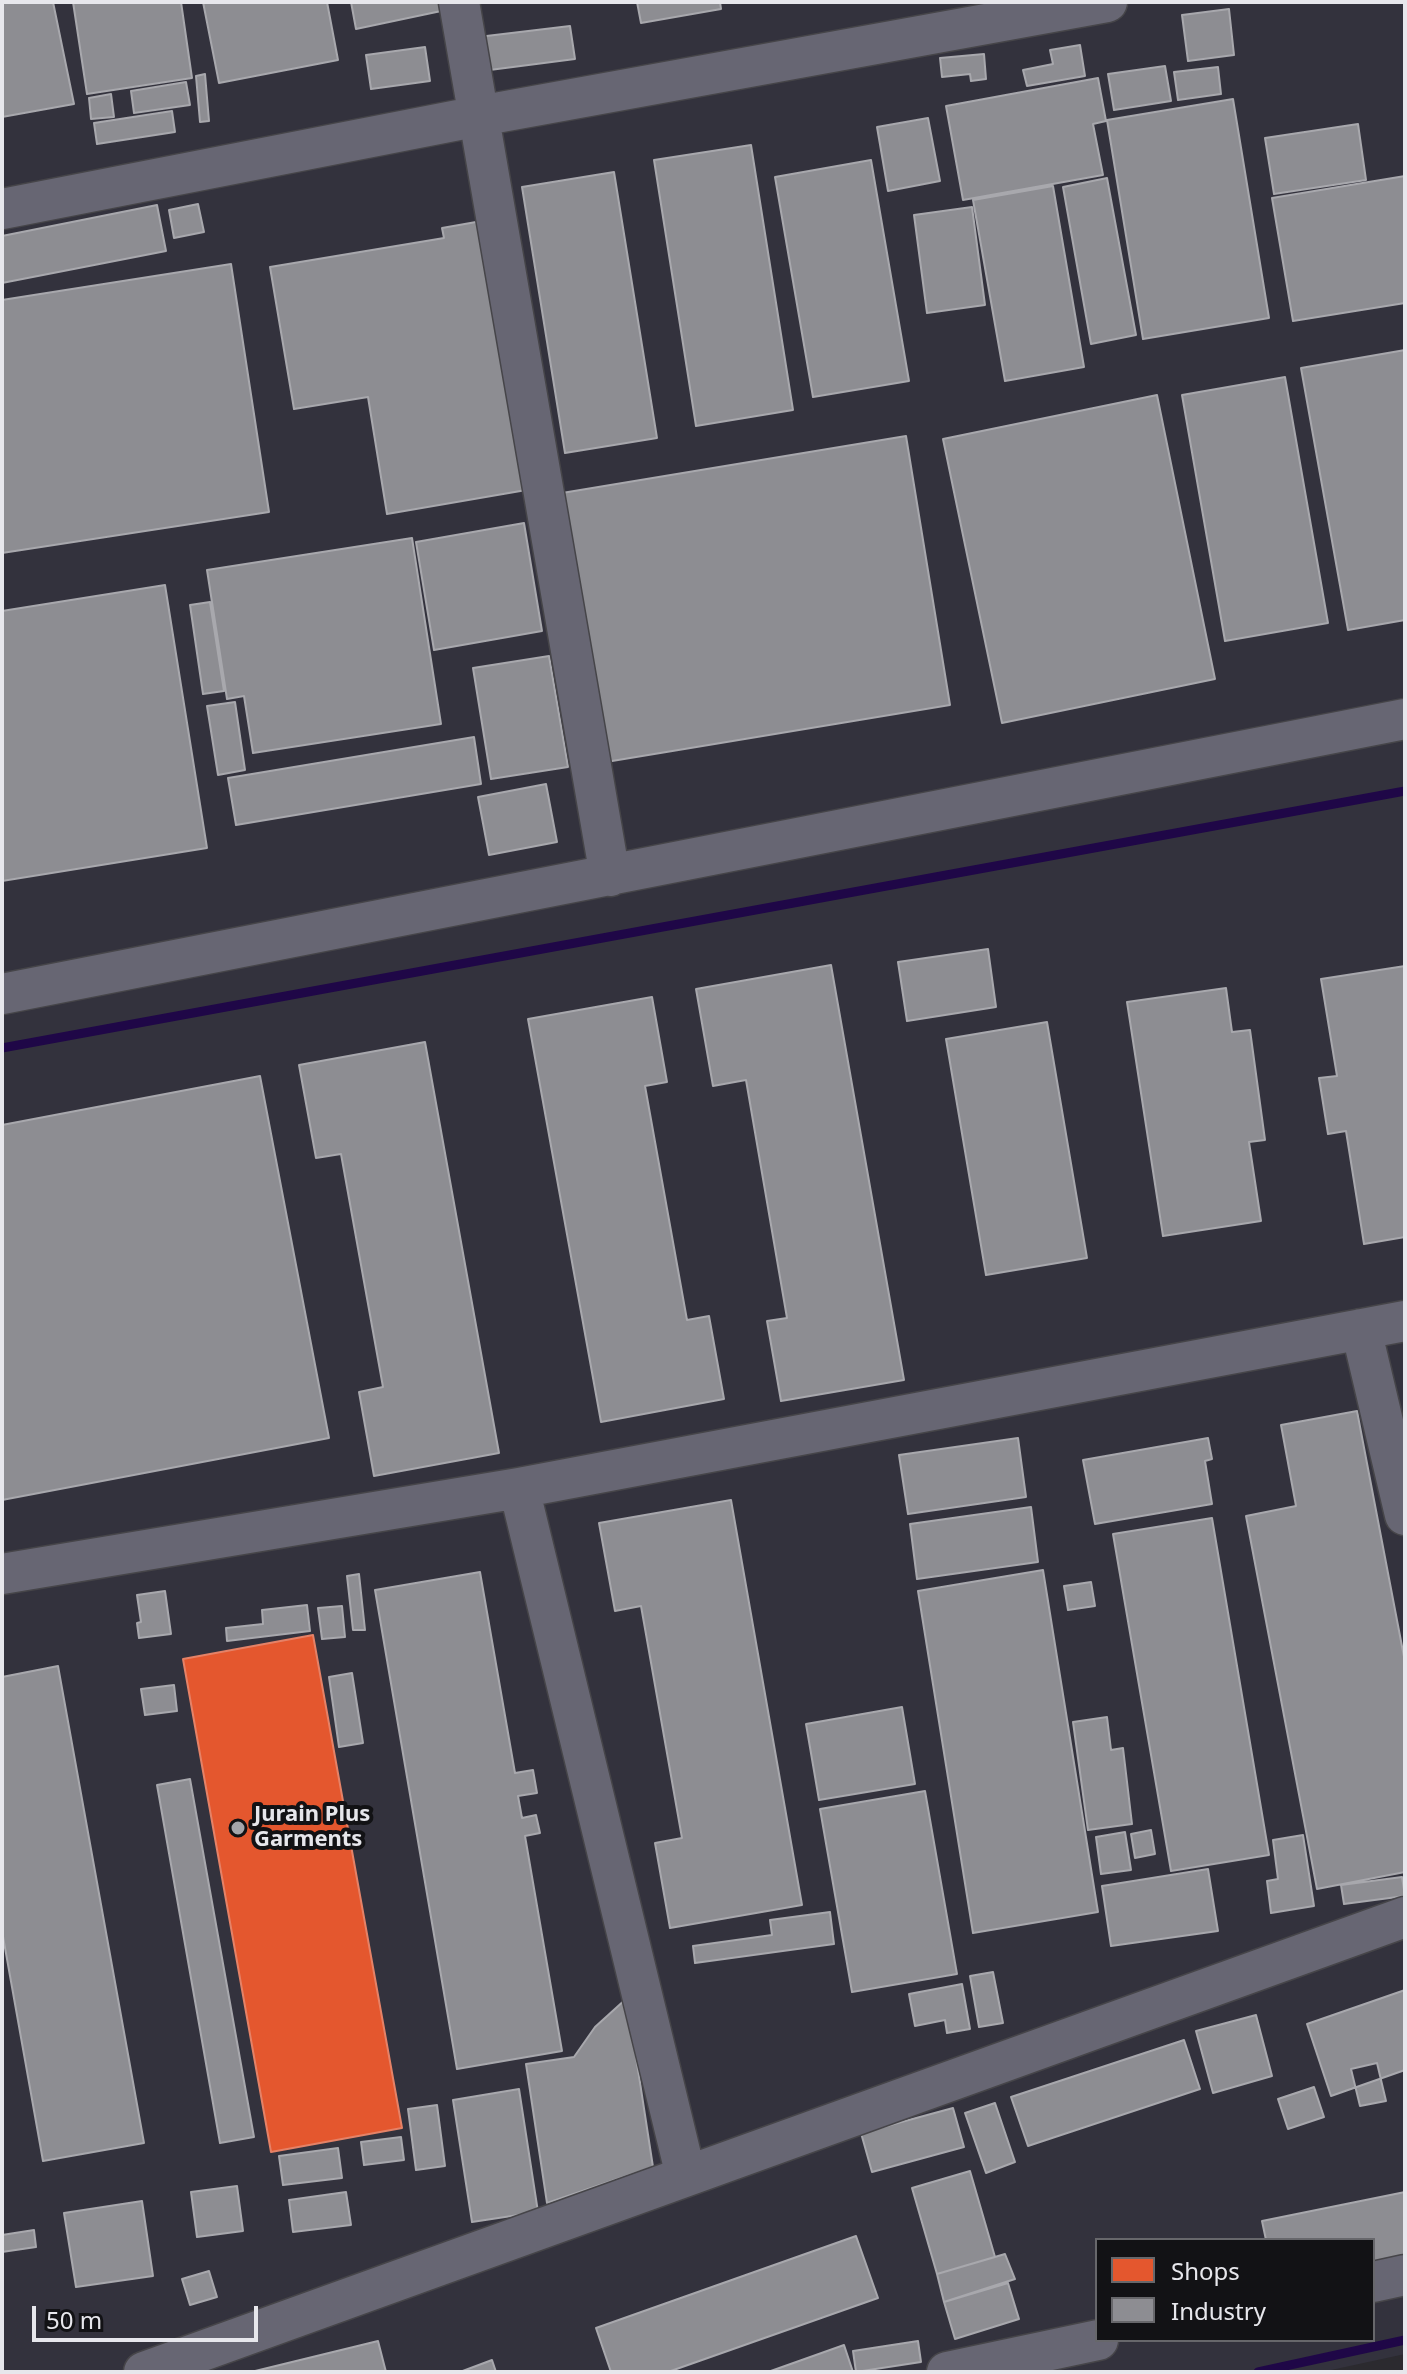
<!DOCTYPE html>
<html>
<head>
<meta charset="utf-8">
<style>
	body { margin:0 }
	#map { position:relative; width:1407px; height:2374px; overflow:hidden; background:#2b2a2f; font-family:"Noto Sans",sans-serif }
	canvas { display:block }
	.frame { position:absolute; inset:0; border:4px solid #e7e7ec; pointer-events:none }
	.legend { position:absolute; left:1095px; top:2238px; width:280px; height:104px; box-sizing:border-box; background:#121215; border:2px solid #67676b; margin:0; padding:10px 14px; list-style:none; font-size:24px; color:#e7e7ec }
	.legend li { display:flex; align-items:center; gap:16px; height:40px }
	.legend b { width:40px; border:2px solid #67676b }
	.scale { position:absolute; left:32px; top:2306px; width:226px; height:36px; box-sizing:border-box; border:4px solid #e7e7ec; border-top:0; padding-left:10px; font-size:24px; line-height:28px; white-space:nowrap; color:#e7e7ec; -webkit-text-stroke:6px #121215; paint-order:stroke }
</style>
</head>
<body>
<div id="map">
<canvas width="1407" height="2374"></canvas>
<div class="frame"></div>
<ul class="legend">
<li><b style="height:22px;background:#e4572e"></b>Shops</li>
<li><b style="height:22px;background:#8d8d92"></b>Industry</li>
</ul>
<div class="scale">50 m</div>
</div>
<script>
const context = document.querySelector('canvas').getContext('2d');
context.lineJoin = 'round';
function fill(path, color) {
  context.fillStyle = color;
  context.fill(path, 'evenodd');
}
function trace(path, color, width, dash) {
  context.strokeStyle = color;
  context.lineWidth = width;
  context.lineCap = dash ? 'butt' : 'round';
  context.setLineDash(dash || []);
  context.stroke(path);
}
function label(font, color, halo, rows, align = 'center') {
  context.font = font + ' "Noto Sans",sans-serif';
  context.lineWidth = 8;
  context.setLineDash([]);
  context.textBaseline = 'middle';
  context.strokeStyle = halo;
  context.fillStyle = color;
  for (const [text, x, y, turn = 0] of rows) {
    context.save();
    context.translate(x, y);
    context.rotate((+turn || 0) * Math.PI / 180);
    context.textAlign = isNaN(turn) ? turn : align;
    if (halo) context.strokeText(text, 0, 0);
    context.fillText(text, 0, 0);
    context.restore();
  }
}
fill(new Path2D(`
	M2 2H1405V2354L1322 2372H2ZM1097 2240H1373V2340H1097Z`), '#33323d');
const shops = new Path2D(`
	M313 1635 402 2128 271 2152 183 1659Z`);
fill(shops, '#e4572e');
trace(shops, '#e58267', 2);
const industry = new Path2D(`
	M2 2H53L74 104 2 117Z
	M73 2H181L192 78 87 94Z
	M203 2H327L338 60 219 83Z
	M351 2H444L446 10 356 29Z
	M637 2H720L721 9 641 23Z
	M1229 9 1234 55 1188 61 1182 15Z
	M570 26 575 59 482 71 478 37Z
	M1080 45 1085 76 1027 86 1023 70 1053 64 1050 50Z
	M425 47 430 81 371 89 366 55Z
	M984 54 986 79 971 81 970 74 942 77 940 58Z
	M1165 66 1171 101 1114 110 1108 74Z
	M1218 67 1221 94 1178 100 1174 72Z
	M205 74 209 121 200 122 196 76Z
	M1098 78 1106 121 1093 124 1103 175 963 200 946 106Z
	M186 82 190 105 134 113 131 91Z
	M111 94 114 117 91 119 89 98Z
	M1233 99 1269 318 1143 339 1107 120Z
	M172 111 175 132 97 144 94 123Z
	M928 118 940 181 888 191 877 127Z
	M1358 124 1366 180 1274 194 1265 138Z
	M751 145 793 410 696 426 654 160Z
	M871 160 909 381 813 397 775 177Z
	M614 172 657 438 565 453 522 187Z
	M1405 176V303L1293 321 1272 198Z
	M1107 178 1136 335 1091 344 1063 187Z
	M1053 186 1084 367 1005 381 973 200Z
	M198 204 204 232 174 238 169 210Z
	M157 205 166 251 2 283V236Z
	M972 207 985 305 927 313 914 215Z
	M493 219 538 488 387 514 368 397 294 409 270 267 444 238 442 228Z
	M231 264 269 512 2 553V300Z
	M1405 350V620L1348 630 1301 368Z
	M1285 377 1328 623 1225 641 1182 395Z
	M1157 395 1215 679 1002 723 943 439Z
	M906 436 950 705 600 763 556 494Z
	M524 523 542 631 434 650 416 542Z
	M412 538 441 724 253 753 244 696 227 699 207 570Z
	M165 585 207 848 2 881V611Z
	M210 602 224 691 203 694 190 605Z
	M549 656 568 767 491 779 473 668Z
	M235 702 245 770 218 775 207 706Z
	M474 737 481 784 236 825 228 778Z
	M546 784 557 842 489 855 478 797Z
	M988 949 996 1007 907 1021 898 962Z
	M831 965 904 1380 781 1401 767 1321 787 1318 746 1080 713 1086 696 989Z
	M1405 966V1237L1364 1244 1346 1131 1328 1134 1319 1078 1337 1076 1321 979Z
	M1226 988 1232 1032 1250 1030 1265 1140 1249 1142 1261 1221 1163 1236 1127 1002Z
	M652 997 667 1082 645 1086 687 1320 709 1316 724 1399 601 1422 528 1019Z
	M1047 1022 1087 1258 986 1275 946 1039Z
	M425 1042 499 1453 374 1476 359 1392 383 1387 341 1154 316 1158 299 1065Z
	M260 1076 329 1438 2 1500V1125Z
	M1357 1411 1405 1662V1872L1317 1889 1246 1516 1296 1506 1281 1425Z
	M1018 1438 1026 1497 908 1514 899 1455Z
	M1208 1438 1212 1459 1205 1461 1212 1504 1095 1524 1083 1460Z
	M731 1500 802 1905 670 1928 655 1843 682 1838 641 1606 615 1611 599 1523Z
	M1031 1507 1038 1562 917 1579 910 1524Z
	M1212 1518 1269 1855 1171 1871 1113 1534Z
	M1043 1570 1098 1912 973 1933 918 1591Z
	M480 1572 515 1773 533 1770 537 1793 518 1796 522 1818 536 1815 540 1833 525 1836 562 2051 457 2069 375 1590Z
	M359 1574 365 1630H353L347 1576Z
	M1091 1582 1095 1606 1068 1610 1064 1586Z
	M165 1591 171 1634 139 1638 137 1623 141 1622 137 1595Z
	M307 1605 310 1631 227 1641 226 1628 263 1624 262 1610Z
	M342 1606 345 1637 322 1639 318 1608Z
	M58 1666 144 2143 43 2161 2 1931V1677Z
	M352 1673 363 1743 339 1747 329 1677Z
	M174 1685 177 1711 145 1715 141 1689Z
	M902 1707 915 1784 819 1800 806 1724Z
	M1107 1717 1111 1750 1123 1748 1132 1824 1088 1830 1073 1722Z
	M190 1779 254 2137 220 2143 157 1785Z
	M925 1791 957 1974 852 1992 820 1809Z
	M1151 1830 1155 1854 1135 1858 1131 1834Z
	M1125 1832 1131 1870 1101 1874 1096 1837Z
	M1303 1835 1314 1906 1271 1913 1267 1881 1278 1879 1273 1840Z
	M1208 1869 1218 1931 1111 1946 1102 1886Z
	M1402 1877 1405 1896 1344 1904 1341 1885Z
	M830 1912 834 1944 695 1963 693 1946 772 1935 770 1920Z
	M993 1972 1003 2023 979 2027 970 1976Z
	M962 1984 970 2029 947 2033 945 2020 915 2026 909 1994Z
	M1405 1990V2070L1331 2096 1307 2024Z
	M627 1998 653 2167 547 2203 526 2064 574 2057 595 2027Z
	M1256 2015 1272 2076 1213 2093 1196 2031Z
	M1184 2040 1200 2089 1028 2146 1011 2097Z
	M1377 2063 1386 2101 1360 2106 1351 2069Z
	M1314 2087 1324 2117 1288 2129 1278 2099Z
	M519 2089 538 2212 472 2222 453 2100Z
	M995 2103 1015 2162 986 2173 965 2113Z
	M437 2105 445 2166 416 2170 408 2109Z
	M953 2108 964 2147 872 2172 861 2133Z
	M401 2137 404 2160 364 2165 361 2142Z
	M338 2148 342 2178 283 2185 279 2156Z
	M970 2171 995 2257 937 2274 912 2188Z
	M237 2186 243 2231 197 2237 191 2192Z
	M346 2192 351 2225 293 2232 289 2200Z
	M1405 2192V2259L1373 2266V2240H1266L1262 2221Z
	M142 2201 153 2276 76 2287 64 2213Z
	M34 2230 36 2247 2 2252V2235Z
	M856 2236 878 2298 668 2372H611L596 2328Z
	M1005 2254 1015 2279 944 2302 937 2274Z
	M209 2271 217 2297 190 2305 182 2279Z
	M1008 2283 1019 2319 955 2339 944 2302Z
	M378 2341 386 2372H251Z
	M918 2341 921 2362 856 2372 853 2351Z
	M844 2345 853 2372H768Z
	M492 2360 496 2372H460Z`);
fill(industry, '#8d8d92');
trace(industry, '#a8a8ad', 2);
trace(new Path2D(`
	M2 1048 1405 791
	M1258 2372 1405 2340`), '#1f0747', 9);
const minor = new Path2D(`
	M459 2 610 876
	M2 209 479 116 1107 2
	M2 994 1405 719
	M1361 1329 1405 1515
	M519 1488 686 2176
	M2 1574 519 1488 1405 1321
	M1373 2282 1405 2275
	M144 2372 1405 1917
	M947 2372 1098 2340`);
trace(minor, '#464549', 43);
trace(minor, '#676673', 40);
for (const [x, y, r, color] of [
	[238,1828,8,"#a5a5aa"]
]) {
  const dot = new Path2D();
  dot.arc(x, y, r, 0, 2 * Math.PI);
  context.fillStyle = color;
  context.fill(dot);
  trace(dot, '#121215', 3);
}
label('bold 22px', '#e7e7ec', '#121215', [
	["Jurain Plus",254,1815],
	["Garments",254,1840]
], 'left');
</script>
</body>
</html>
